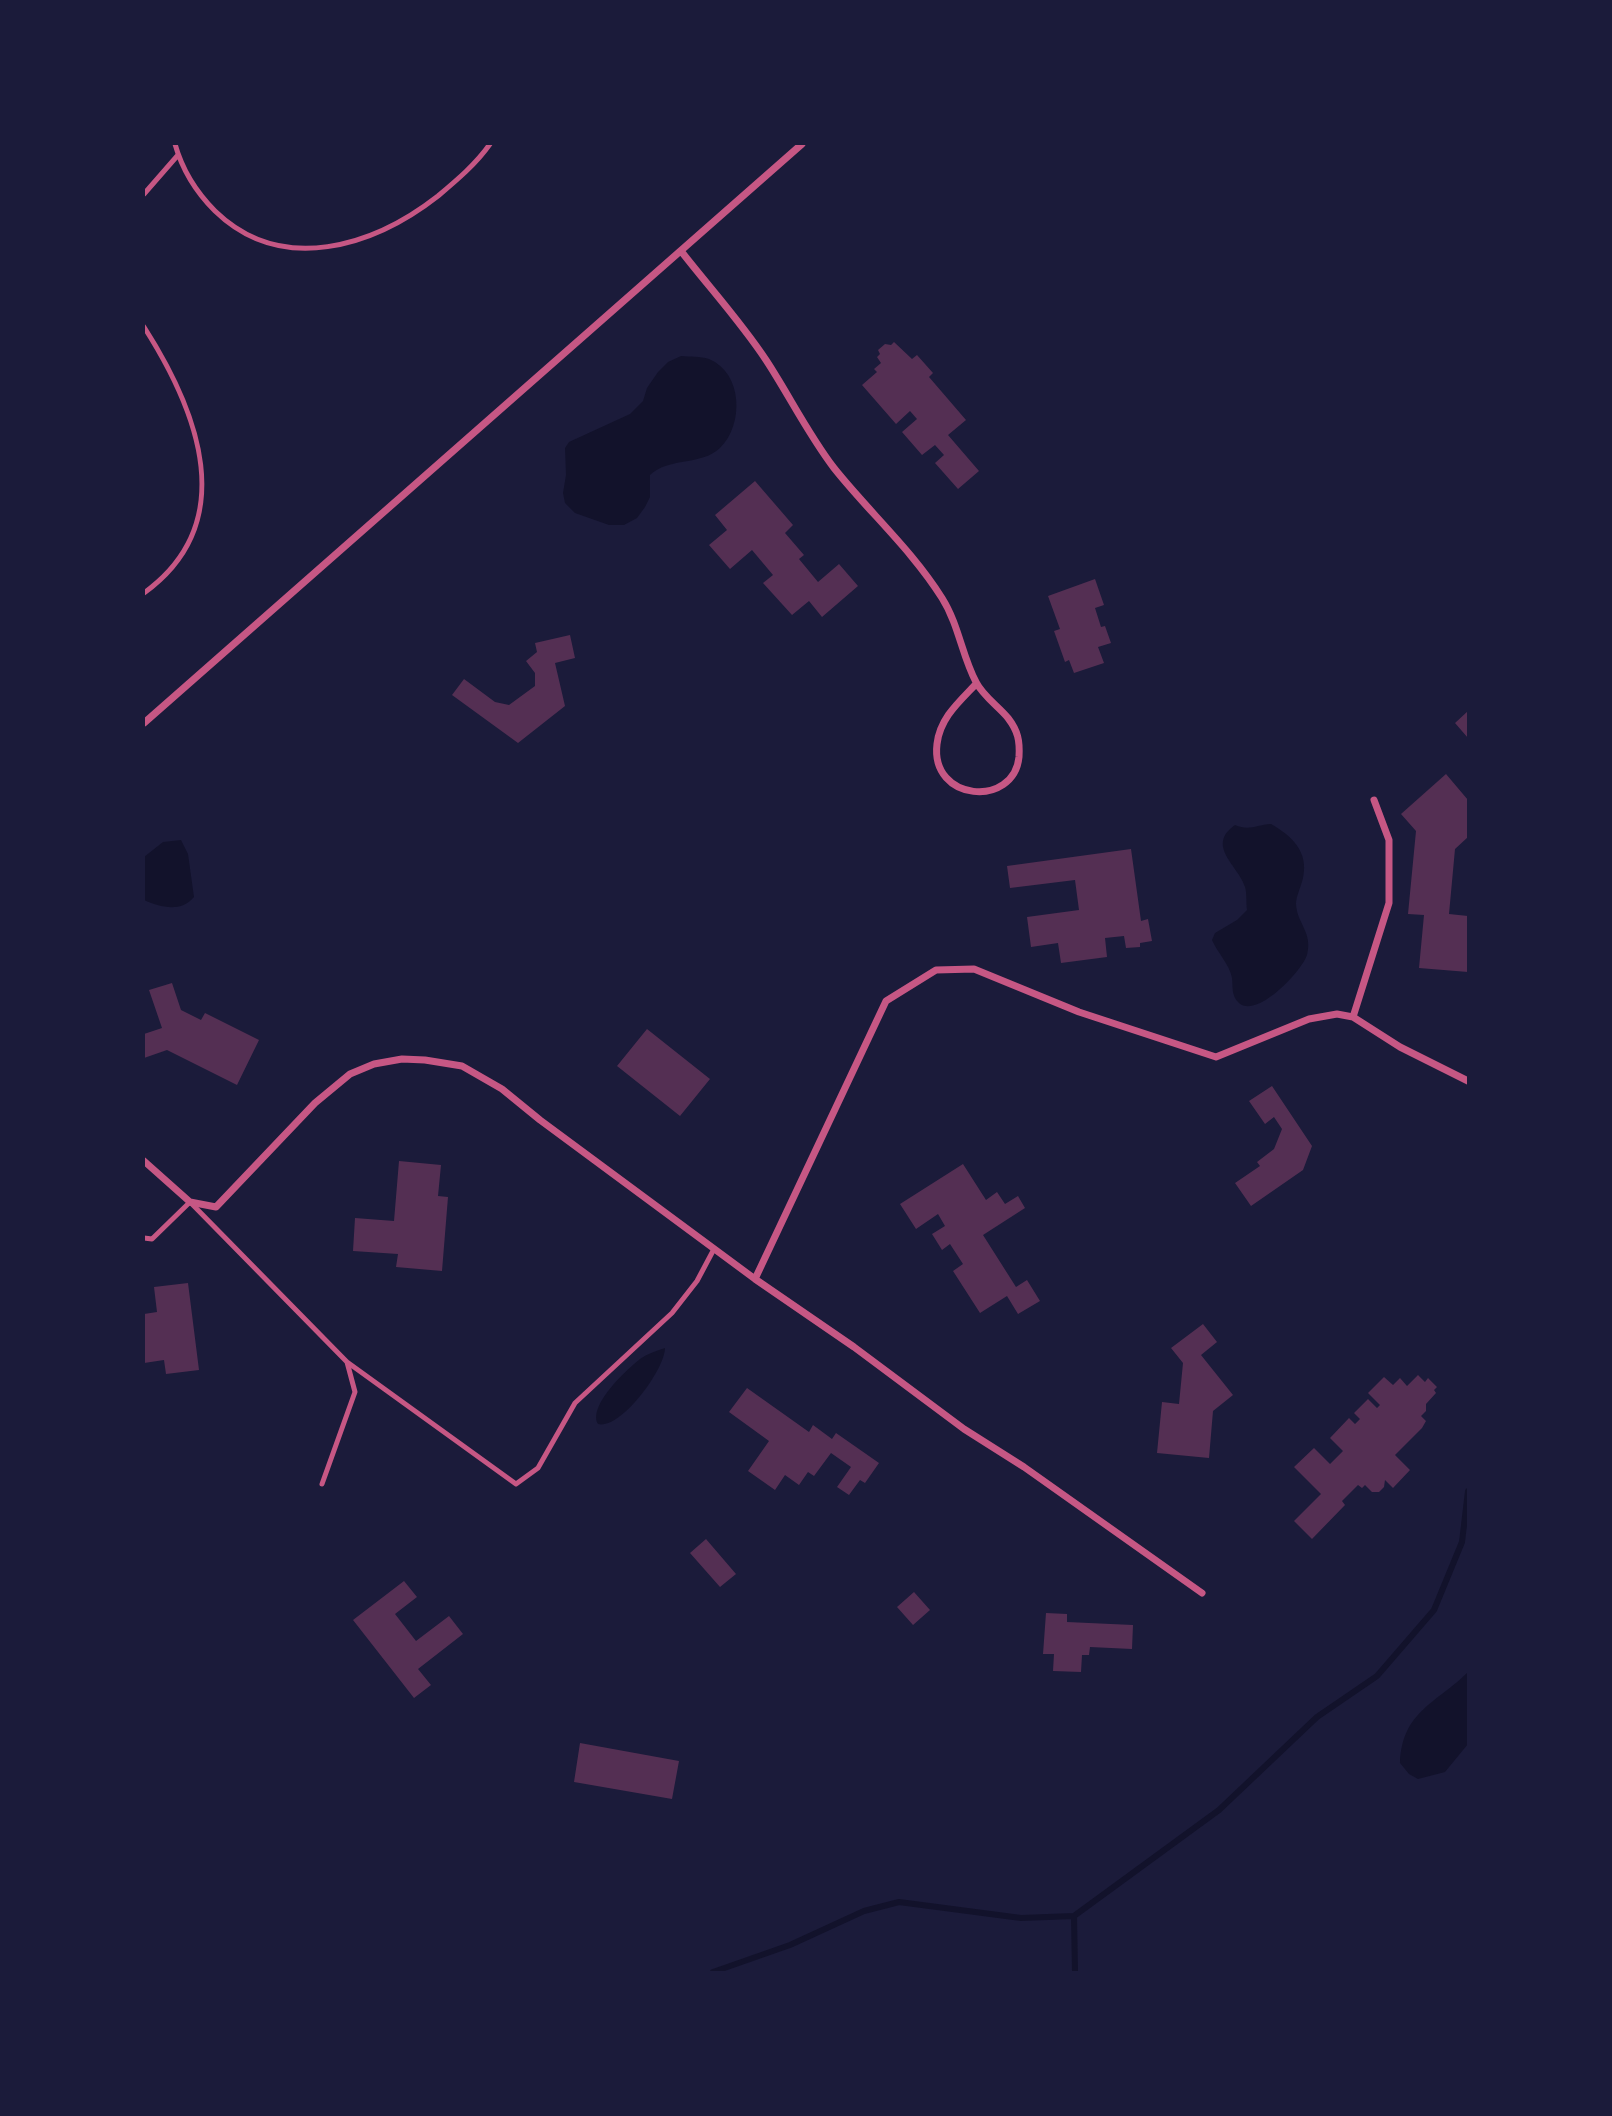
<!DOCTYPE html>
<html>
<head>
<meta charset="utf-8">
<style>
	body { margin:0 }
	#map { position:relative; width:1612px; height:2116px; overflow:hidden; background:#1b1b3a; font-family:"PT Sans Narrow",sans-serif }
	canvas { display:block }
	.frame { position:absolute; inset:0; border:145px solid #1b1b3a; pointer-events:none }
</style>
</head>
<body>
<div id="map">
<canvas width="1612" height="2116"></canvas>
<div class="frame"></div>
</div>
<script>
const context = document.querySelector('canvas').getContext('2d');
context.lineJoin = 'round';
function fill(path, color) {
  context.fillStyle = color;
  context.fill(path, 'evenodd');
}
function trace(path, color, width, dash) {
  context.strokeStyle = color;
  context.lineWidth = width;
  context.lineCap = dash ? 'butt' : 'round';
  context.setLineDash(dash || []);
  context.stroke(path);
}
fill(new Path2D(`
	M681 356C690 357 700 356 709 359 743 373 744 425 720 448 701 466 669 457 650 475V497L645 507 637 518 624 525H609L575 513 565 503 563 493 566 475 565 448 569 442 630 414 643 401 647 388 658 372 668 362Z
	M1271 824C1292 836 1309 852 1303 878 1301 887 1296 896 1296 904 1297 924 1313 932 1307 955 1302 971 1257 1019 1239 1003 1231 996 1233 986 1232 978 1230 965 1217 952 1212 940L1215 933 1237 920 1247 910C1246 903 1247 894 1245 887 1239 866 1205 846 1235 825 1249 831 1256 825 1271 824Z
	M181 840 188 854 194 897C181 913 160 907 144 900V857L163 842Z
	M665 1348C665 1369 621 1430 598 1424 588 1406 625 1371 640 1359 647 1354 656 1351 665 1348Z
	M1468 1672V1744L1445 1772 1418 1779 1409 1774 1400 1763C1402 1711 1437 1703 1468 1672Z`), '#12122b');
trace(new Path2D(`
	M1074 1916 1075 1972
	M713 1972 790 1945 864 1911 899 1902 1021 1918 1074 1916 1219 1810 1317 1717 1377 1676 1434 1610 1462 1542 1468 1491`), '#12122b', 6);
fill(new Path2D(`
	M894 342 912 359 917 355 933 373 929 377 966 420 948 435 979 471 958 489 935 463 944 455 935 445 922 455 902 432 917 419 910 411 896 424 862 385 877 372 874 369 881 363 877 357 880 354 878 350 885 344 891 345Z
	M755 481 793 525 785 533 804 555 799 559 818 582 839 564 858 586 822 617 809 601 792 615 763 583 773 575 752 550 730 569 709 545 727 530 715 515Z
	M1095 579 1104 605 1095 608 1101 627 1105 626 1111 643 1098 647 1104 663 1074 673 1069 660 1065 662 1054 631 1060 629 1048 596Z
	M570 635 575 658 555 663 565 706 518 743 452 695 464 679 495 702 509 705 535 686V673L526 661 537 652 535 643Z
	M1468 711V738L1455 723Z
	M1446 774 1468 800V837L1455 849 1449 914 1468 916V972L1419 968 1424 915 1408 914 1416 831 1401 814Z
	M1131 849 1141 921 1148 919 1152 941 1140 943V947L1126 948 1124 936 1105 938 1107 957 1061 963 1058 943 1031 947 1027 917 1079 910 1075 880 1010 888 1007 866Z
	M172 983 181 1010 201 1020 205 1013 259 1040 237 1085 167 1050 144 1058V1034L162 1028 149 990Z
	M647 1029 710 1079 680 1116 617 1066Z
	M1272 1086 1312 1146 1303 1170 1251 1206 1235 1183 1260 1166 1257 1162 1274 1149 1282 1129 1274 1117 1265 1124 1249 1101Z
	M399 1161 441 1165 438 1196 448 1197 442 1271 396 1267 398 1254 353 1251 355 1218 394 1221Z
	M963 1164 986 1200 997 1192 1005 1204 1018 1196 1025 1208 983 1235 1016 1287 1027 1280 1040 1301 1018 1314 1007 1296 980 1313 953 1271 963 1264 950 1244 942 1250 932 1234 945 1226 938 1214 916 1229 900 1204Z
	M188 1283 199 1370 166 1374 164 1360 144 1363V1314L157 1312 154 1287Z
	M1203 1324 1217 1342 1201 1355 1233 1395 1213 1411 1209 1458 1157 1453 1162 1402 1179 1404 1183 1363 1171 1348Z
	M1418 1375 1425 1382 1428 1378 1437 1387 1434 1390 1436 1393 1426 1404V1411L1421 1416 1426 1421 1422 1428 1395 1455 1410 1470 1393 1488 1385 1480 1384 1487 1379 1492H1372L1365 1485 1362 1488 1358 1485 1342 1501 1345 1505 1312 1539 1294 1521 1321 1494 1294 1467 1314 1448 1330 1464 1343 1451 1330 1438 1349 1418 1355 1424 1360 1419 1354 1413 1368 1399 1377 1408 1380 1405 1368 1393 1384 1377 1393 1385 1400 1378 1407 1386Z
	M747 1388 809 1432 813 1425 832 1439 836 1433 879 1463 865 1483 860 1480 849 1495 837 1487 851 1467 831 1453 814 1476 808 1472 799 1485 785 1475 775 1490 748 1471 769 1441 729 1412Z
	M706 1539 736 1574 720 1587 690 1553Z
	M404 1581 417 1597 395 1614 416 1641 449 1616 463 1634 418 1669 431 1685 414 1698 353 1620Z
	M914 1592 930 1610 913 1625 897 1607Z
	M1046 1613 1067 1614V1622L1133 1625 1132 1649 1090 1647 1089 1655H1082L1081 1672 1053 1671 1054 1654H1043Z
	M580 1743 679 1761 672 1799 574 1782Z`), '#542f53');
trace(new Path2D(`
	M175 144C182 169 196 192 215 211 282 276 374 246 438 196 457 180 476 164 490 144
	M144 194 178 155
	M144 327C197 410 242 522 144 593
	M144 1238 152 1239 190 1202 347 1362 355 1392 322 1484
	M347 1362 516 1484 538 1468 575 1403 672 1313 697 1281 714 1249`), '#c65784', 5);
trace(new Path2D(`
	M681 251C709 287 741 322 766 360 789 395 808 434 834 468 869 512 912 550 942 598 959 625 962 656 976 682 983 696 998 706 1008 718 1018 731 1020 741 1019 757 1014 808 930 802 937 744 940 718 959 702 976 684
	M144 723 802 144
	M1353 1017 1389 903V840L1374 800
	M144 1161 190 1202 216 1207 315 1103 350 1074 374 1064 402 1059 425 1060 462 1066 502 1089 540 1120 755 1279 854 1347 964 1429 1024 1467 1202 1593
	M755 1279 886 1001 936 970 974 969 1079 1012 1216 1057 1309 1019 1337 1014 1353 1017 1400 1047 1468 1081`), '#c65784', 7);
</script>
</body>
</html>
